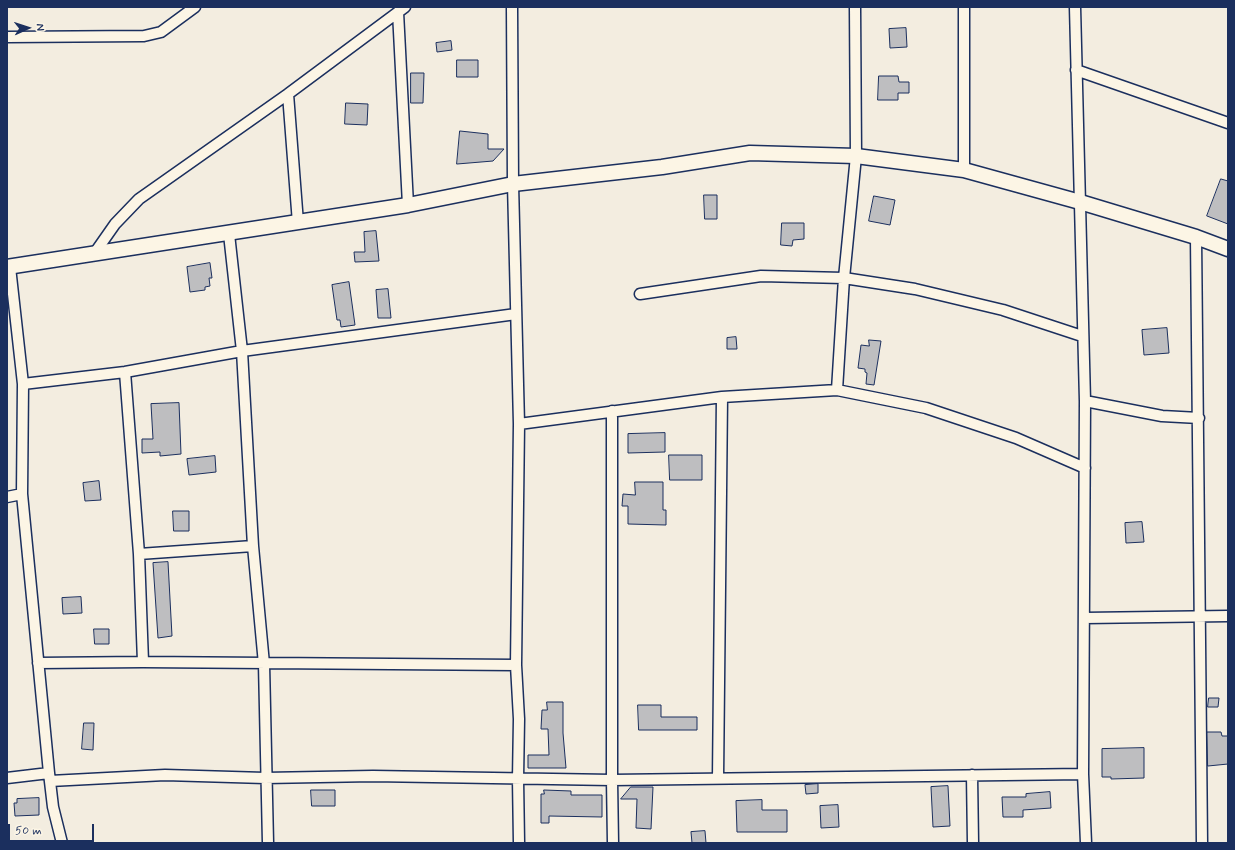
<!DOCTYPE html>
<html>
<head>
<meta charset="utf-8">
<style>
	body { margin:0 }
	#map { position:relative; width:1235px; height:850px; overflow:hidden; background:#f3ede0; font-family:Mynerve,sans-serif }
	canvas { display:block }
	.frame { position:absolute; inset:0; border:8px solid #1b2f5e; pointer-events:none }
	.north { position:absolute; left:8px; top:8px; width:40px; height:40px; -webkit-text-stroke:3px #fcf5e5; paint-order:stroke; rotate:87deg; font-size:11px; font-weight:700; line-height:16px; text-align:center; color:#1b2f5e }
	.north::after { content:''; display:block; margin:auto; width:14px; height:18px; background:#1b2f5e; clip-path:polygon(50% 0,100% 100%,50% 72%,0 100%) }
	.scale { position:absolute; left:8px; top:824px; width:86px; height:18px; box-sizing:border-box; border:2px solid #1b2f5e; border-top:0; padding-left:5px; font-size:12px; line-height:14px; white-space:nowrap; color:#1b2f5e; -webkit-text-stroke:3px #fcf5e5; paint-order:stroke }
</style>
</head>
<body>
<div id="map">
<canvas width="1235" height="850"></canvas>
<div class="frame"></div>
<div class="north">N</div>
<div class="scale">50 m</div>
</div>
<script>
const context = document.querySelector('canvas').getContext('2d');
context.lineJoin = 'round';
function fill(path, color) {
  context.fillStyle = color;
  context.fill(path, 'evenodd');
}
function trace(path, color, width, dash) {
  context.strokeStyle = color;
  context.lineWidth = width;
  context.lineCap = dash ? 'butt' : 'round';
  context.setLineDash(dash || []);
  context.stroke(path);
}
const building = new Path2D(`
	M906 28 907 47 890 48 889 29Z
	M451 41 452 50 437 52 436 43Z
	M457 60H478V77H457Z
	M411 73H424L423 103H411Z
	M879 76H898L899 82H909V93H898V100H878Z
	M346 103 368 104 367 125 345 124Z
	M460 131 488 134V149H504L493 161 457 164Z
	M1221 179 1228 181V224L1207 216Z
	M704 195H717V219H705Z
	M874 196 895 200 890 225 869 221Z
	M782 223H804V239L793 240 792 246 781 245Z
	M376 231 379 261 355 262 354 252H365L364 232Z
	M210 263 212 278H209L210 286 205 287V290L190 292 187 267Z
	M349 282 355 325 341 327 340 320H337L332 285Z
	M388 289 391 318H378L376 290Z
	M1167 328 1169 353 1144 355 1142 330Z
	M736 337 737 349H727V338Z
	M869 340 881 341 874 385 866 384 867 373 865 372V369L858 368 861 345 869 346Z
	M179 403 181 454 160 456V452L142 453V439H153L151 404Z
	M665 433V452L628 453V434Z
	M669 455H702V480H670Z
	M215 456 216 472 189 475 187 459Z
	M99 481 101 500 85 501 83 483Z
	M635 482H663V510H666V525L628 524V506H622L623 494 635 495Z
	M173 511H189V531H174Z
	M1142 522 1144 542 1126 543 1125 523Z
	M168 562 172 636 158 638 153 563Z
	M81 597 82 613 63 614 62 598Z
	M94 629H109V644H95Z
	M1209 698H1219L1218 707H1208Z
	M547 702H563V733L566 768H528V755H549L548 729H541L542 710H547Z
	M638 705H661V717H697V730H639Z
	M84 723H94L93 750 82 749Z
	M1207 732H1221L1222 736H1228V764L1208 766Z
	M1144 748V778L1111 779V777H1102V749Z
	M818 784V793L806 794 805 785Z
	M948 786 950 826 933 827 931 787Z
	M631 787H653L651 829 636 828 637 799H621Z
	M311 790H335V806H312Z
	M544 790 571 791V795H602V817L549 816V823H541V794H544Z
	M1050 792 1051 808 1023 810V817H1003L1002 797H1026V794Z
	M39 798V815L15 816 14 803H17V799Z
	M762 800V810H787V832H737L736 801Z
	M838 805 839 827 821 828 820 806Z
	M705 831 706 843H692L691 832Z`);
fill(building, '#bebec0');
trace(building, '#1b2f5e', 1);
const street = new Path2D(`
	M512 7 513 184 519 424 516 665 519 719 518 779 519 843
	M855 7 856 156 844 278 837 390 926 408 1016 438 1085 468
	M964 7V170
	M1075 7 1085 401 1083 774 1086 843
	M398 12 408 205
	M7 37 144 36 161 32 195 7
	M1076 70 1228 123
	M288 94 298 223
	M229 234 242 351 253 546 264 664 268 843
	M1196 237 1202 843
	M94 254 115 224 139 199 288 94 405 7
	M10 267 23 384 22 494 49 773 53 807 62 843
	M640 294 761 276 844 278 915 289 1003 310 1082 336
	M125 372 139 554 143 662
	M23 384 125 372 242 351 516 314
	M1085 401 1162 416 1199 418
	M612 411V780L613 843
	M519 424 722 397 837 390
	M7 497 22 494
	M139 554 253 546
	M1085 618 1228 616
	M38 663 143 662 516 665
	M972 775 973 843
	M7 778 49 773
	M718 778 722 397
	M50 781 165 775 265 778 373 776 612 780 1083 774`);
const secondary = new Path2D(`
	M7 267 408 205 513 184 662 167 750 153 856 156 964 170 1080 202 1196 237 1228 249`);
trace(street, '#1b2f5e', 13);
trace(secondary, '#1b2f5e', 17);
trace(street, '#fcf5e5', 10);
trace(secondary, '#fcf5e5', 14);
</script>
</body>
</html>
